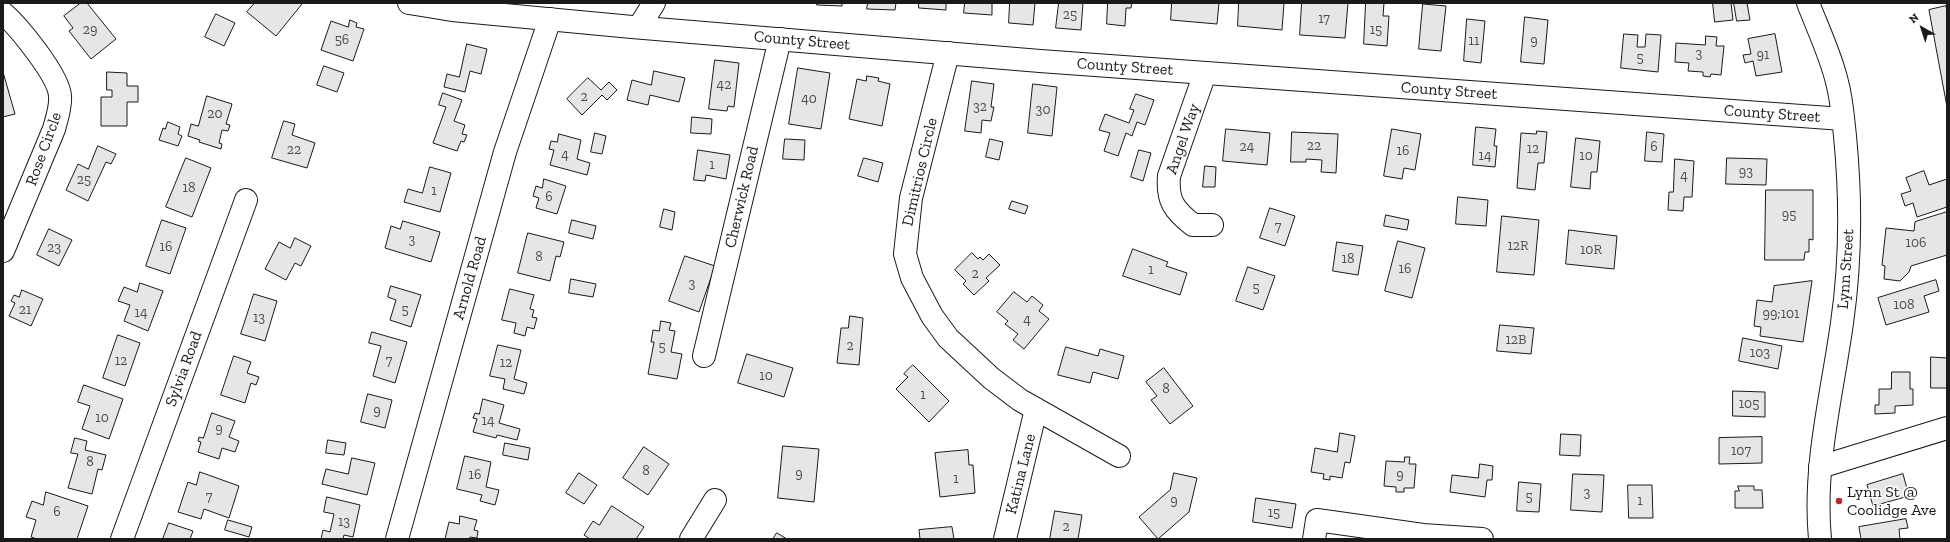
<!DOCTYPE html>
<html>
<head>
<meta charset="utf-8">
<style>
	body { margin:0 }
	#map { position:relative; width:1950px; height:542px; overflow:hidden; background:#fff; font-family:"Zilla Slab",serif }
	canvas { display:block }
	.frame { position:absolute; inset:0; border:4px solid #1a1a1a; pointer-events:none }
	.north { position:absolute; left:1902px; top:8px; width:40px; height:40px; -webkit-text-stroke:3px #fff; paint-order:stroke; rotate:321deg; font-size:11px; font-weight:700; line-height:16px; text-align:center; color:#1a1a1a }
	.north::after { content:''; display:block; margin:auto; width:14px; height:18px; background:#1a1a1a; clip-path:polygon(50% 0,100% 100%,50% 72%,0 100%) }
</style>
</head>
<body>
<div id="map">
<canvas width="1950" height="542"></canvas>
<div class="frame"></div>
<div class="north">N</div>
</div>
<script>
const context = document.querySelector('canvas').getContext('2d');
context.lineJoin = 'round';
function fill(path, color) {
  context.fillStyle = color;
  context.fill(path, 'evenodd');
}
function trace(path, color, width, dash) {
  context.strokeStyle = color;
  context.lineWidth = width;
  context.lineCap = dash ? 'butt' : 'round';
  context.setLineDash(dash || []);
  context.stroke(path);
}
function label(font, color, halo, rows, align = 'center') {
  context.font = font + ' "Zilla Slab",serif';
  context.lineWidth = 3;
  context.setLineDash([]);
  context.textBaseline = 'middle';
  context.strokeStyle = halo;
  context.fillStyle = color;
  for (const [text, x, y, turn = 0] of rows) {
    context.save();
    context.translate(x, y);
    context.rotate((+turn || 0) * Math.PI / 180);
    context.textAlign = isNaN(turn) ? turn : align;
    if (halo) context.strokeText(text, 0, 0);
    context.fillText(text, 0, 0);
    context.restore();
  }
}
const building = new Path2D(`
	M81 3H87L116 39 91 59 69 31 73 28 64 16Z
	M255 3H301L302 4 276 36 247 12Z
	M817 3H842V6L817 5Z
	M868 3H896L895 10 867 9Z
	M919 3H946V10L919 8Z
	M965 3H992V15L964 13Z
	M1010 3H1035L1033 25 1009 23Z
	M1059 3H1083L1081 30 1056 28Z
	M1108 3H1132L1131 8H1126L1125 26 1107 24Z
	M1172 3H1219L1217 24 1171 20Z
	M1239 3H1284L1282 30 1238 26Z
	M1302 3H1348L1345 38 1300 35Z
	M1366 3H1384L1383 16H1389L1387 46 1364 44Z
	M1713 3H1731L1733 20 1715 22Z
	M1734 3H1747L1750 20 1737 21Z
	M1423 4 1446 6 1441 51 1419 49Z
	M1946 6 1947 13V107L1929 10Z
	M216 14 235 23 224 46 205 37Z
	M1525 17 1548 20 1544 64 1521 62Z
	M1467 19 1485 21 1481 63 1464 61Z
	M350 20 357 23 356 27 364 29 353 61 321 50 331 21 348 27Z
	M1624 34 1638 35 1637 47H1645L1646 34 1661 35 1658 72 1621 68Z
	M1775 34 1782 72 1756 76 1753 61 1745 63 1743 55 1751 54 1748 39Z
	M1706 36 1717 37 1716 46H1724L1721 75 1711 74 1710 77 1703 76V72L1688 71 1689 63 1675 62 1676 43 1705 45Z
	M467 44 487 49 481 74 470 71 465 92 444 87 447 74 459 77Z
	M715 60 739 63 734 107 728 106 727 111 709 109Z
	M324 66 344 73 337 92 317 85Z
	M798 68 830 73 821 129 789 124Z
	M654 71 685 78 679 102 650 95 648 105 627 100 632 80 651 85Z
	M3 72 15 114 3 117Z
	M107 72 127 73V86H138V102H127V126H101V97H112V90H107Z
	M867 76 879 78 878 81 890 84 882 126 849 119 857 79 866 81Z
	M588 78 601 90 609 82 617 90 607 100 602 95 582 115 567 99Z
	M972 81 994 84 991 107H994L991 121 982 120 981 133 965 131Z
	M1033 84 1057 87 1052 136 1028 133Z
	M443 93 462 100 454 121 465 125 462 134 467 135 464 142 461 141 457 151 433 143 446 107 439 105Z
	M1136 94 1154 100 1145 125 1137 122 1132 136 1126 133 1118 156 1104 151 1110 133 1099 130 1105 114 1129 123 1134 110 1130 109Z
	M207 96 232 104 226 124 230 125 228 131 222 130 219 143 222 144 221 149 199 142 200 140 188 136 191 124 198 126Z
	M692 117 712 119 711 134 691 133Z
	M284 121 295 124 292 135 315 143 307 168 272 158Z
	M168 122 180 127 178 134 182 136 178 146 159 140 163 128 165 129Z
	M1476 127 1496 129 1494 146H1497L1495 167 1473 165Z
	M1226 129 1270 133 1267 165 1223 161Z
	M1392 129 1421 134 1415 170 1404 168 1402 179 1384 176Z
	M1537 131 1547 132 1544 163H1538L1535 190 1517 188 1521 133 1536 134Z
	M1292 132 1338 134 1336 173 1321 172 1322 160 1306 159V162H1291Z
	M1647 132 1664 134 1662 162 1645 161Z
	M595 133 606 136 602 154 591 152Z
	M559 134 581 140 577 159 590 163 587 175 550 165 554 150 549 149 551 141 557 142Z
	M1576 138 1600 141 1597 172H1591L1590 189 1571 187Z
	M785 139 805 140 804 160 783 159Z
	M990 139 1003 142 999 160 986 157Z
	M98 146 116 154 111 164 106 162 88 201 66 190 78 164 88 169Z
	M698 150 730 155 726 179 706 175 705 181 694 180Z
	M1139 150 1151 153 1143 181 1131 177Z
	M186 158 211 168 192 217 166 207Z
	M864 158 883 163 878 182 858 176Z
	M1727 158 1767 159 1766 185 1726 184Z
	M1675 159 1694 161 1692 197H1684L1683 211 1668 210 1669 192H1673Z
	M1205 166 1216 167 1215 187H1203Z
	M430 167 451 173 440 212 404 202 408 189 422 193Z
	M1924 171 1929 185 1947 179V207L1917 217 1913 203 1905 206 1901 194 1911 191 1906 178Z
	M544 179 566 186 557 214 536 208 539 198 533 196 536 186 542 188Z
	M1766 190H1813V240L1809 239V252H1805L1804 260H1765Z
	M1458 197 1488 200 1486 226 1456 224Z
	M1012 201 1028 206 1025 214 1009 209Z
	M1270 208 1295 216 1285 246 1260 238Z
	M664 209 675 212 672 230 660 227Z
	M1947 212V255L1911 266 1909 272 1900 281 1884 279 1885 266 1882 265 1886 228 1914 231 1915 222Z
	M1386 215 1409 220 1407 230 1384 226Z
	M1502 216 1539 220 1534 275 1497 272Z
	M162 220 186 228 170 274 146 266Z
	M572 220 596 226 593 239 569 233Z
	M403 221 440 232 431 262 385 248 391 226 400 229Z
	M49 229 72 240 59 266 37 255Z
	M1569 230 1617 236 1614 269 1566 264Z
	M528 233 564 242 560 257 556 256 550 281 518 273Z
	M295 238 311 246 301 266 295 263 286 280 265 269 279 242 290 248Z
	M1398 241 1425 248 1412 298 1385 291Z
	M1337 242 1363 246 1358 275 1333 271Z
	M1133 249 1168 262 1166 266 1187 273 1180 295 1123 276Z
	M972 253 978 259 980 257 983 260 989 254 1000 265 986 278 989 281 974 295 963 284 966 281 955 270Z
	M685 256 715 266 699 312 669 301Z
	M1248 267 1275 276 1263 310 1236 301Z
	M571 279 596 284 593 297 569 293Z
	M1936 280 1939 291 1924 296 1929 312 1886 325 1878 298Z
	M1812 281 1803 342 1760 336 1761 327 1754 326 1757 300 1772 302 1774 286Z
	M140 283 163 291 148 331 124 321 130 305 118 301 124 287 137 292Z
	M391 286 421 295 411 327 390 320 396 300 388 297Z
	M510 289 534 295 530 309 534 310 532 317 537 318 534 329 527 327 525 336 514 333 516 323 502 320Z
	M22 290 43 299 31 326 9 316 15 303 11 301 14 295 19 297Z
	M1014 292 1027 302 1032 296 1043 305 1039 311 1049 319 1024 349 1013 340 1018 334 1005 324 1008 321 997 312Z
	M254 294 277 301 265 341 241 334Z
	M850 316 863 318 859 365 837 363 841 328H848Z
	M661 321 671 323 669 330 675 331 671 352 682 354 677 379 648 374 654 342H651L653 330 659 331Z
	M1500 325 1534 328 1531 354 1497 351Z
	M372 332 407 342 395 383 373 376 381 346 369 343Z
	M118 335 140 343 125 386 103 378Z
	M1743 338 1782 346 1778 369 1739 361Z
	M498 345 521 350 514 379 527 383 524 394 503 389 505 379 490 376Z
	M1066 347 1098 356 1100 349 1124 356 1118 379 1093 372 1090 383 1058 375Z
	M747 354 793 368 784 397 738 383Z
	M234 356 251 362 247 373 259 377 256 385 251 383 245 403 221 395Z
	M1931 357 1947 358V388H1931Z
	M913 365 949 401 929 422 896 389 908 377 904 374Z
	M1164 368 1193 406 1170 424 1151 400 1157 396 1146 382Z
	M1892 372H1910V389H1913V405L1895 406V413L1875 414V405H1879V389H1891Z
	M84 385 123 399 109 439 82 429 90 406 78 402Z
	M1733 391 1765 392V417L1733 416Z
	M368 394 392 400 385 428 361 422Z
	M483 399 504 405 499 423 520 429 517 440 497 435 496 438 473 432 477 419 473 418 475 413 479 414Z
	M212 413 235 421 229 437 239 441 235 452 222 448 219 459 198 452 201 442 198 441 199 437 203 438Z
	M1340 433 1355 436 1350 463 1345 462 1342 478 1330 476V480L1323 479 1324 474 1311 472 1315 448 1337 452Z
	M1561 434 1581 435 1580 456 1560 455Z
	M1762 437V463L1719 464V438Z
	M75 438 87 441 85 450 106 455 102 470 98 469 92 494 68 488 78 454 71 453Z
	M328 440 346 443 344 455 326 453Z
	M505 443 530 448 528 460 503 455Z
	M783 446 819 449 814 502 778 498Z
	M644 447 669 464 648 495 623 478Z
	M968 450 969 465H973L975 493 940 497 935 453Z
	M465 456 491 462 486 487 499 490 495 505 480 501 482 495 457 489Z
	M1405 457H1410L1409 464H1416L1414 488H1404V492H1396V487L1384 486 1386 461 1404 462Z
	M352 458 375 463 367 495 322 484 326 469 348 474Z
	M1480 464 1493 466 1492 480H1487L1485 497 1450 492 1452 475 1478 478Z
	M200 472 239 486 229 518 204 509 201 519 178 512 188 482 196 485Z
	M579 473 597 485 584 504 566 493Z
	M1174 473 1197 478 1189 512 1158 539 1139 517 1170 490Z
	M1573 474 1604 475 1602 512 1571 510Z
	M1903 474 1909 496 1873 506 1867 485Z
	M1519 482 1541 484 1539 512 1517 511Z
	M1628 485H1652L1653 518H1629Z
	M1738 486H1754V490H1762L1763 508H1735V491H1739Z
	M46 492 88 506 77 539H37L31 537 36 520 26 517 32 501 43 505Z
	M327 497 360 505 353 537 344 535 343 539H321L323 530 330 532 334 514 324 512Z
	M1256 498 1296 504 1292 528 1253 522Z
	M612 506 644 527 636 539H590L584 535 593 521 599 525Z
	M1055 511 1082 515 1078 539H1050Z
	M460 516 477 520 474 530 478 531 477 538 470 537 469 539H445L449 522 459 524Z
	M1906 519 1908 528 1899 529 1900 539H1861L1859 527Z
	M228 520 252 527 249 537 225 530Z
	M169 523 193 531 190 539H163Z
	M952 527 954 539H920L919 530Z
	M777 533 787 539H773Z`);
fill(building, '#e6e6e6');
trace(building, '#1a1a1a', 1);
const minor = new Path2D(`
	M3 13C19 27 59 76 60 96 61 107 57 118 54 129L3 251
	M639 27 654 3
	M948 53 911 198 905 254 912 278 932 316 948 338 991 378 1020 400 1119 456
	M1205 73 1169 176C1167 201 1174 210 1193 225H1212
	M704 356 780 39
	M1820 467 1947 428
	M122 539 246 200
	M397 539 505 152 550 19
	M691 539 715 500
	M1005 539 1036 409
	M1314 539 1317 520 1423 535 1482 539`);
const major = new Path2D(`
	M409 3 452 10 632 27 1040 61 1843 119
	M1808 3C1818 29 1831 56 1837 82 1842 100 1843 119 1845 136 1851 198 1851 261 1842 323 1832 395 1813 466 1820 539`);
trace(minor, '#1a1a1a', 24);
trace(major, '#1a1a1a', 24);
trace(minor, '#fff', 22);
trace(major, '#fff', 22);
for (const [x, y, r, color] of [
	[1839,501,4,"#c62828"]
]) {
  const dot = new Path2D();
  dot.arc(x, y, r, 0, 2 * Math.PI);
  context.fillStyle = color;
  context.fill(dot);
  trace(dot, '#fff', 1.5);
}
label('14px', '#4d4d4d', null, [
	["25",1070,15],
	["17",1324,19],
	["29",90,30],
	["15",1376,30],
	["56",342,40],
	["11",1474,41],
	["9",1534,41],
	["3",1699,54],
	["91",1763,55],
	["5",1640,58],
	["42",724,85],
	["2",584,97],
	["40",809,99],
	["32",980,107],
	["30",1043,110],
	["20",215,114],
	["22",1314,146],
	["24",1247,147],
	["6",1654,147],
	["12",1533,149],
	["22",294,150],
	["16",1403,151],
	["4",565,155],
	["14",1485,156],
	["10",1586,156],
	["1",712,165],
	["93",1746,172],
	["4",1684,176],
	["25",84,180],
	["18",189,188],
	["1",434,191],
	["6",549,197],
	["95",1789,215],
	["7",1278,227],
	["3",412,240],
	["106",1916,243],
	["12R",1518,246],
	["16",166,247],
	["23",54,248],
	["10R",1591,250],
	["8",539,257],
	["18",1348,259],
	["16",1405,269],
	["1",1151,270],
	["2",975,274],
	["3",692,284],
	["5",1256,288],
	["108",1904,305],
	["21",25,310],
	["5",405,310],
	["14",141,313],
	["99;101",1781,314],
	["13",259,318],
	["4",1027,320],
	["12B",1516,340],
	["2",850,346],
	["5",662,347],
	["103",1760,353],
	["12",121,361],
	["7",389,361],
	["12",506,363],
	["10",766,376],
	["8",1166,389],
	["1",923,395],
	["105",1749,404],
	["9",377,411],
	["10",102,418],
	["14",488,421],
	["9",219,429],
	["107",1741,451],
	["8",90,462],
	["8",646,471],
	["9",799,474],
	["16",475,475],
	["9",1400,475],
	["1",956,479],
	["3",1587,493],
	["7",209,497],
	["5",1529,497],
	["9",1174,501],
	["1",1640,501],
	["6",57,512],
	["15",1274,513],
	["13",344,522],
	["2",1066,527]
]);
label('16px', '#1a1a1a', '#fff', [
	["County Street",802,41,5],
	["County Street",1125,67,4],
	["County Street",1449,91,4],
	["County Street",1772,114,4],
	["Angel Way",1183,139,-71],
	["Rose Circle",44,149,-70],
	["Dimitrios Circle",920,172,-77],
	["Cherwick Road",742,197,-77],
	["Lynn Street",1846,269,-86],
	["Arnold Road",470,278,-74],
	["Sylvia Road",184,369,-70],
	["Katina Lane",1021,474,-76]
]);
label('16px', '#1a1a1a', '#fff', [
	["Lynn St @",1847,492],
	["Coolidge Ave",1847,510]
], 'left');
</script>
</body>
</html>
